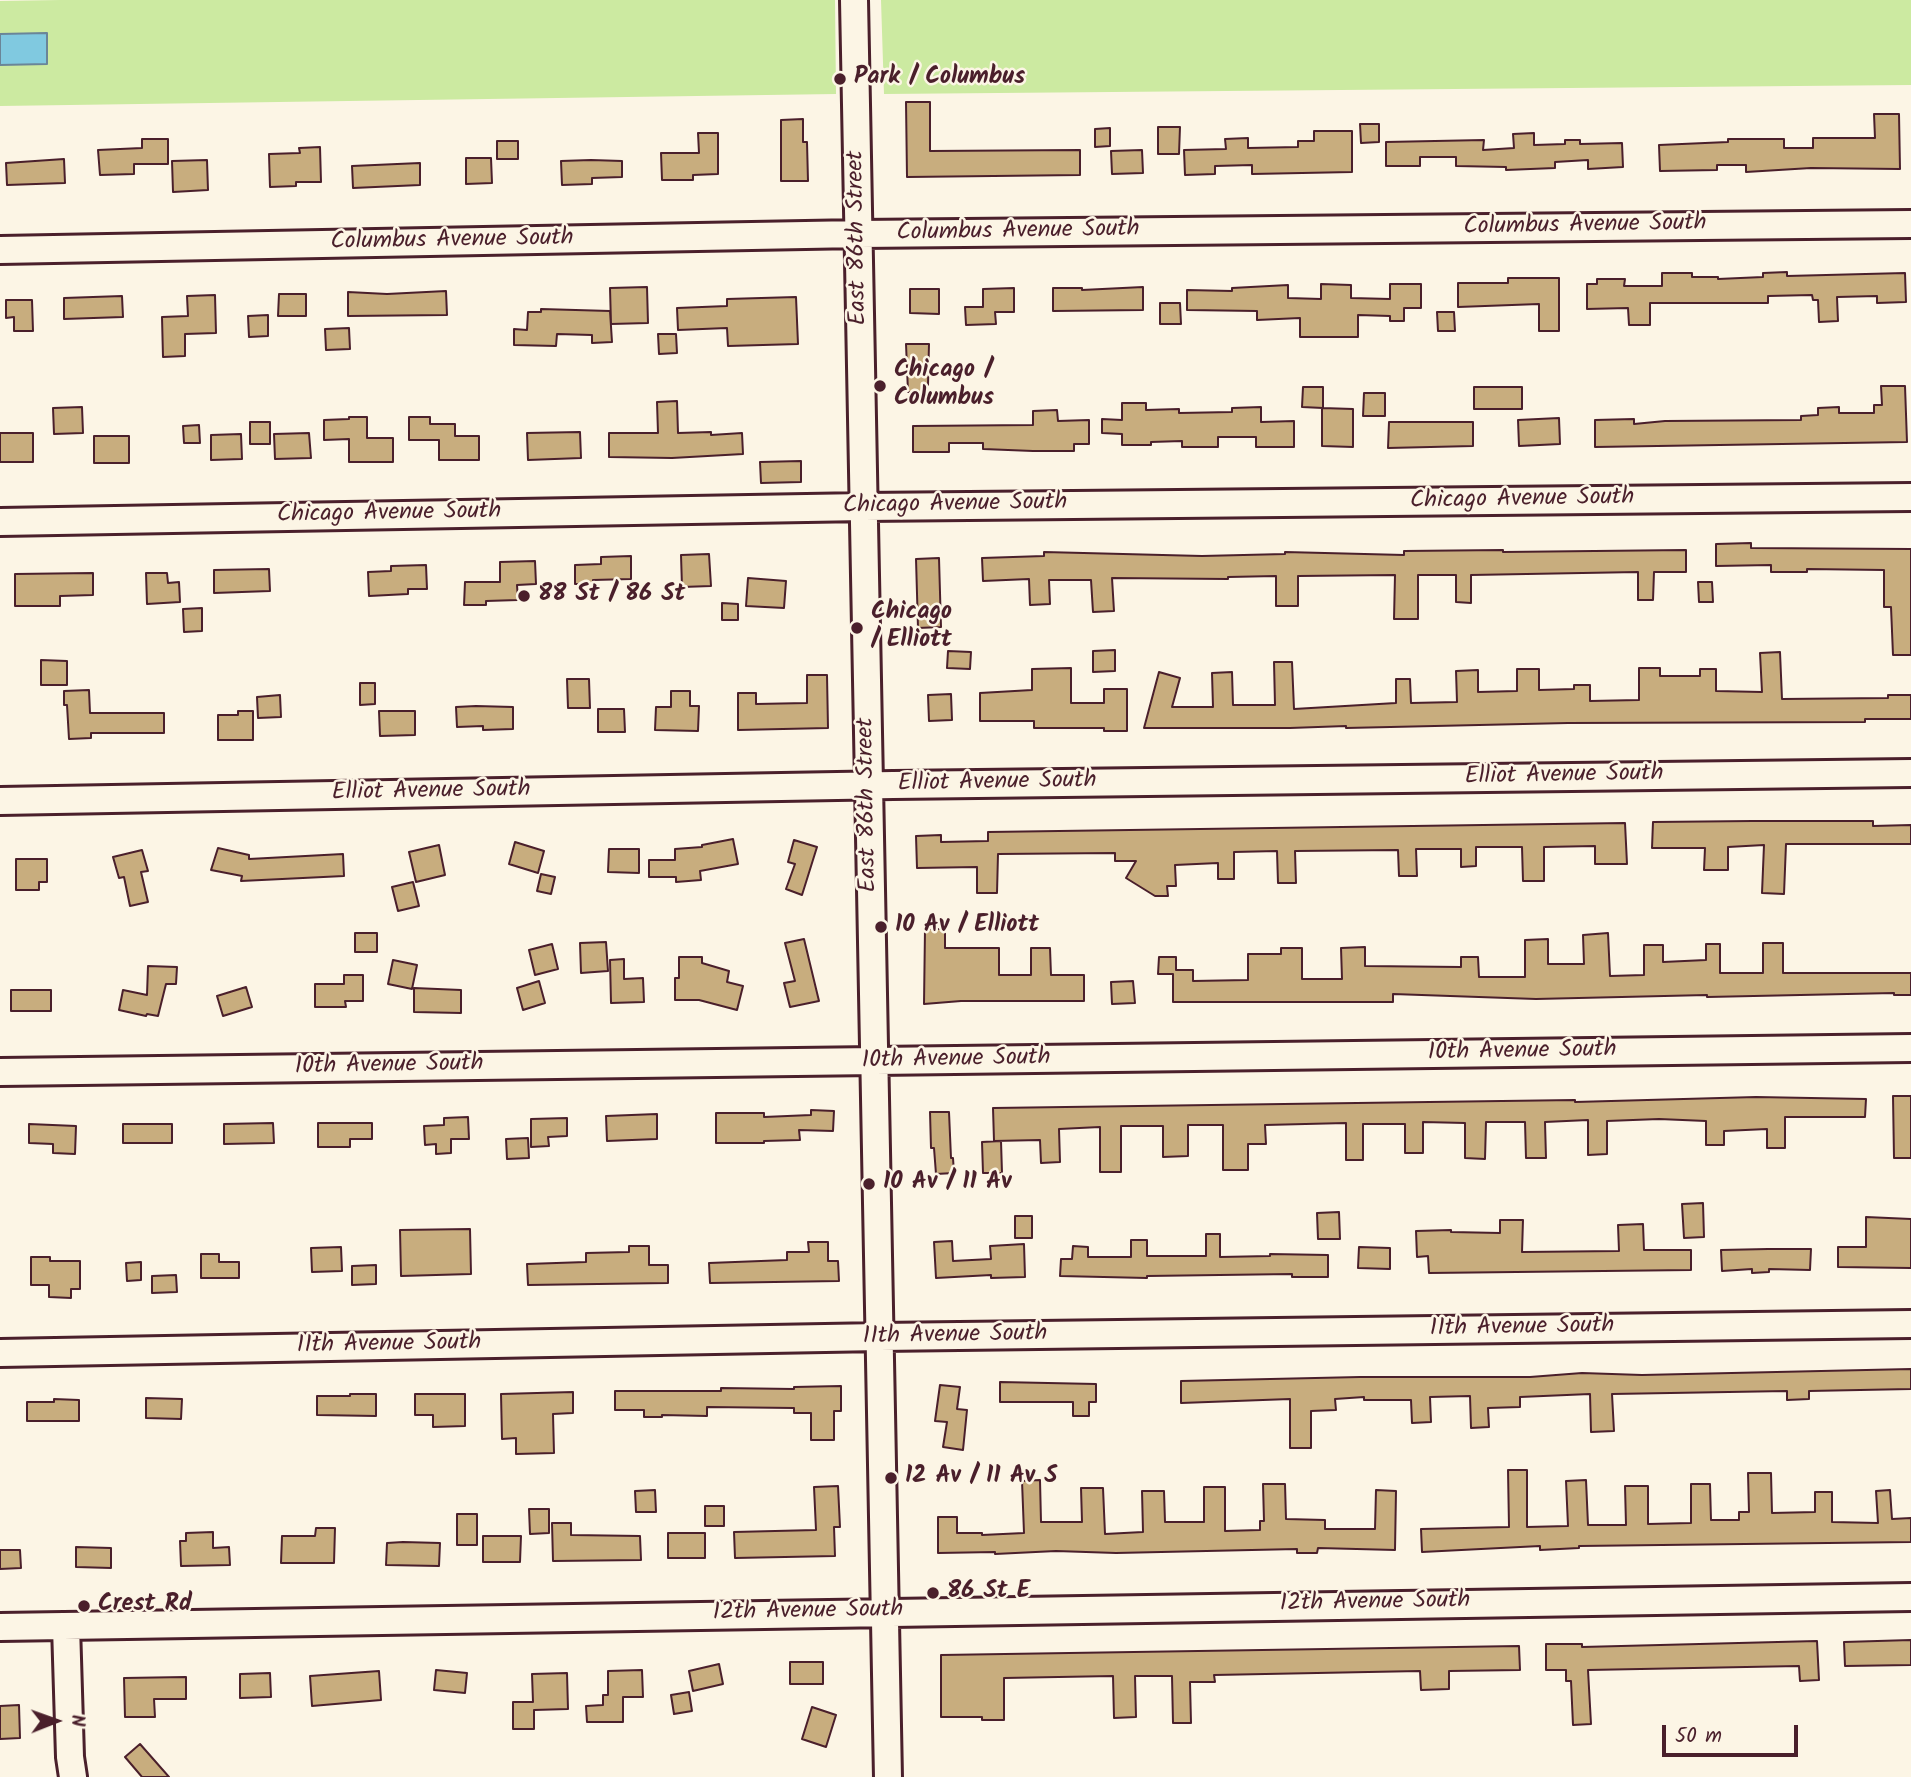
<!DOCTYPE html>
<html>
<head>
<meta charset="utf-8">
<style>
	body { margin:0 }
	#map { position:relative; width:1911px; height:1777px; overflow:hidden; background:#fcf5e5; font-family:Kalam,sans-serif }
	canvas { display:block }
	.north { position:absolute; left:21px; top:1686px; width:70px; height:70px; -webkit-text-stroke:5px #fcf5e5; paint-order:stroke; rotate:89deg; font-size:19px; font-weight:700; line-height:28px; text-align:center; color:#4a1f2b }
	.north::after { content:''; display:block; margin:auto; width:24px; height:32px; background:#4a1f2b; clip-path:polygon(50% 0,100% 100%,50% 72%,0 100%) }
	.scale { position:absolute; left:1662px; top:1725px; width:136px; height:32px; box-sizing:border-box; border:4px solid #4a1f2b; border-top:0; padding-left:9px; font-size:21px; line-height:24px; white-space:nowrap; color:#4a1f2b; -webkit-text-stroke:5px #fcf5e5; paint-order:stroke }
</style>
</head>
<body>
<div id="map">
<canvas width="1911" height="1777"></canvas>
<div class="north">N</div>
<div class="scale">50 m</div>
</div>
<script>
const context = document.querySelector('canvas').getContext('2d');
context.lineJoin = 'round';
function fill(path, color) {
  context.fillStyle = color;
  context.fill(path, 'evenodd');
}
function trace(path, color, width, dash) {
  context.strokeStyle = color;
  context.lineWidth = width;
  context.lineCap = dash ? 'butt' : 'round';
  context.setLineDash(dash || []);
  context.stroke(path);
}
function label(font, color, halo, rows, align = 'center') {
  context.font = font + ' Kalam,sans-serif';
  context.lineWidth = 5;
  context.setLineDash([]);
  context.textBaseline = 'middle';
  context.strokeStyle = halo;
  context.fillStyle = color;
  for (const [text, x, y, turn = 0] of rows) {
    context.save();
    context.translate(x, y);
    context.rotate((+turn || 0) * Math.PI / 180);
    context.textAlign = isNaN(turn) ? turn : align;
    if (halo) context.strokeText(text, 0, 0);
    context.fillText(text, 0, 0);
    context.restore();
  }
}
fill(new Path2D(`
	M60 0H835L836 94 0 106V1Z
	M881 0H1911V85L884 94Z`), '#cceaa1');
const water = new Path2D(`
	M47 33V64L0 65V34Z`);
fill(water, '#80c9e0');
trace(water, '#6a8598', 2);
const building = new Path2D(`
	M906 102H930V151L1080 150V175L907 177Z
	M1874 114H1899L1900 169 1811 168 1746 172V165H1717V170L1660 171 1659 145 1728 142V139H1784V148H1813V138H1875Z
	M803 119V142H807L808 181H781V120Z
	M1360 124H1379V142L1361 143Z
	M1158 127H1180L1179 154H1158Z
	M1110 128V146L1095 147V129Z
	M1314 131H1352V172L1252 174V165L1215 166V174L1185 175 1184 150 1226 149 1225 139 1248 138V148L1298 147V141H1314Z
	M698 133H718V174L693 175V180H662L661 153H699Z
	M1534 133V145L1565 144V140H1580V144L1622 143 1623 167 1588 169V160L1555 162V168L1506 170V167L1456 166V157H1420V166H1386V142L1484 140 1483 150 1514 148 1513 134Z
	M142 139H168V164H134V174L100 175 98 150 142 148Z
	M497 141H518V159H497Z
	M320 147 321 182H296V186L270 187 269 154 300 153 299 148Z
	M1142 150 1143 173 1112 174 1111 151Z
	M466 158H491L492 183 466 184Z
	M64 159 65 183 7 185 6 163Z
	M207 160 208 190 173 192 172 161Z
	M591 160 622 161V177L592 178V184L562 185 561 161Z
	M420 163V185L353 188 352 166Z
	M1787 272V276L1905 273 1906 302 1877 303V296L1837 297 1838 321 1819 322 1818 300H1813L1812 295 1768 296V303H1650V325H1629L1628 308 1587 309V284H1597V279H1625L1624 286H1662V273H1692V277H1718V279L1763 277V273Z
	M1508 278H1559V331H1539V304L1458 307V283H1508Z
	M1321 284 1351 285V298L1390 299V284H1421V308H1404V321H1390V316L1358 315V337H1300V318L1257 320V311L1187 310V290L1232 291V288L1288 285V298L1321 299Z
	M647 287 648 323 611 324 610 288Z
	M1143 287V310L1053 311V288H1082V290Z
	M1014 288V312H995L996 324 966 325 965 307H983V289Z
	M910 289H939V314L910 313Z
	M446 291 447 315 348 316V292L387 294Z
	M279 294H306V316H278Z
	M215 295 216 333 185 334V356L163 357 162 317 188 316 187 296Z
	M122 296 123 317 64 319V298Z
	M796 297 798 344 728 346 727 328 678 330 677 308 727 306V299Z
	M6 300H32L33 331H14V317L6 318Z
	M1160 303H1180L1181 324H1160Z
	M541 309 610 311 612 342 592 343V335L557 334 556 346 514 345V329L527 330 528 312H541Z
	M1437 312H1454L1455 331H1438Z
	M268 315V336L249 337 248 316Z
	M349 328 350 349 326 350 325 329Z
	M658 334H676L677 353 659 354Z
	M906 344H929L928 385H924L925 392H908Z
	M1881 386H1905L1907 442 1595 447V420L1634 419V424L1665 421 1801 420V416L1818 415V408L1839 407V413H1874V405H1882Z
	M1303 387H1323V408L1302 407Z
	M1474 387H1522V409H1474Z
	M1364 393H1385V416H1363Z
	M677 401 678 433 711 432V435L742 433 743 454 672 458 609 457V433H658L657 402Z
	M1122 403H1146V410L1179 409V413L1232 412V408L1261 407V422L1294 421V447H1256V437H1218V447H1182V441L1151 442V445H1122V434L1102 433V419L1122 420Z
	M82 407 83 433 54 434 53 408Z
	M1322 408 1353 409V447L1322 446Z
	M1057 410 1058 421 1089 420V444H1074V451H1033L983 449V443H949V452H913V426L1033 425V411Z
	M349 417H367V438H393V462H349V439L324 440V420L349 419Z
	M409 417H430V424H455V436H479V460H439V440H409Z
	M1559 418 1560 444 1519 446 1518 420Z
	M250 422H270V444H250Z
	M1389 422H1473V446L1388 448Z
	M199 425 200 443H184L183 426Z
	M580 432 581 458 528 460 527 433Z
	M0 433H33V462H0Z
	M309 433 311 458 275 459 274 434Z
	M241 434 242 459 211 460V435Z
	M94 436H129V463H94Z
	M801 461V482L761 483 760 462Z
	M1751 543V548L1911 549V655H1893L1891 607H1884V570L1807 569V572H1771V565L1716 566V544Z
	M1503 550V552L1686 550V572H1654L1653 600H1638V572L1471 575V603L1456 602V575H1418V619H1394L1395 575 1298 576V606H1276V576L1228 577V579L1112 578 1114 611 1093 612 1091 580H1049L1050 604 1030 605 1029 579 983 581 982 558 1044 556V552L1202 556 1285 554V552L1404 555V551Z
	M709 554 711 586 682 587 681 555Z
	M631 556V579L593 580V584H575V565L601 564V557Z
	M939 558 941 627 918 628 916 559Z
	M535 561 536 584 517 585 518 600 486 601V605H464L465 582H500V562Z
	M426 565 427 589H408V594L369 596 368 572 391 571V566Z
	M269 569 270 591 214 593V570Z
	M93 573V595L60 596V606H15V574Z
	M146 573H167L168 583 179 582 180 602 147 604Z
	M748 578 786 581 784 608 746 606Z
	M1698 582H1712L1713 602H1699Z
	M722 603 738 604V620H722Z
	M202 608V631L184 632 183 609Z
	M1115 650V671L1093 672V651Z
	M948 651 971 652 970 669 947 668Z
	M1780 652 1782 699 1888 698V695H1911V719H1865V722L1568 723 1346 728V726L1290 728H1144L1159 672 1180 678 1172 707H1213L1212 673 1232 672 1233 705H1275L1274 662H1292L1294 709 1396 703V679H1410L1411 703 1457 702 1456 671 1478 670V692L1517 691V669H1539V690L1574 689V685H1590V701L1639 700V668H1660V676H1700V669H1716V691L1762 692 1760 653Z
	M41 660 67 661V685H41Z
	M1071 668V703H1104V689H1127V731H1104V728H1034V721H980V693L1032 690V669Z
	M807 675H827L828 728 738 730V693H756V704L807 703Z
	M567 679H589L590 708H568Z
	M360 683H375V704L360 705Z
	M89 690 90 713H164V733H91V738L69 739 67 705H64V691Z
	M671 691H690V706H699L698 731 655 730 656 707H671Z
	M951 694 952 720 929 721 928 695Z
	M280 695 281 717 258 718 257 697Z
	M476 706 513 707V729L483 730V726L457 727 456 707Z
	M598 709H624L625 732H598Z
	M238 711H253V740H218V715H238Z
	M379 711H415V735L380 736Z
	M1753 821H1873V826L1911 825V844H1786L1784 894 1762 893 1764 845 1728 847V870H1704L1705 848H1652L1653 822Z
	M1625 823 1627 864H1595V846L1544 847V881H1523L1522 847H1476V866L1461 867V849H1416L1417 876H1399L1398 850 1295 851 1296 883H1278L1277 851 1234 852V879H1218V863L1175 865 1176 886H1167L1168 896H1155L1126 878 1136 861H1115V853L998 854 997 893H977V867L917 868 916 836 941 835V842L988 841V832Z
	M733 839 738 864 700 871 701 880 676 882V877H649V860H675V849L702 847V845Z
	M794 840 817 847 802 895 786 889 795 864 788 862Z
	M515 842 544 851 538 873 509 864Z
	M439 845 445 875 416 882 409 852Z
	M218 848 249 855V859L343 854 344 876 241 881 242 876 211 870Z
	M609 849H639V873L608 872Z
	M142 850 148 871 141 872 148 902 130 906 124 877 119 878 113 857Z
	M16 859H47V882H39V890H16Z
	M541 874 555 877 551 894 537 891Z
	M413 882 419 906 398 911 392 887Z
	M925 929H945V948H999V975H1031V948H1050L1051 975H1084V1001H961L924 1004Z
	M355 933H377V952H355Z
	M1608 933 1610 976 1644 975V945H1663V962L1706 960V944H1720V973H1763V943H1783V973H1911V995H1894V993L1707 997V995L1536 999 1393 994V1002H1173V974H1158L1159 957H1176V970H1193V981L1248 980V954H1281V948H1302V979H1342L1341 948 1365 947V966L1461 967V957H1478L1479 977H1525V940L1548 939V964H1584L1583 935Z
	M804 939 819 1001 790 1007 784 983 795 981 785 943Z
	M606 942 608 971 581 973 580 943Z
	M552 944 558 969 535 975 529 950Z
	M679 957H702V963L729 971 727 982 743 986 737 1010 699 1000H675V978H679Z
	M624 959V979L643 978 644 1002 611 1003 610 960Z
	M393 960 417 965 412 989 388 984Z
	M148 966 177 967 176 984H166L158 1016 147 1014 146 1016 119 1010 123 990 147 995Z
	M344 975H363V1001H345L346 1007H315V984H344Z
	M539 981 545 1003 523 1010 517 988Z
	M1133 981 1135 1003 1112 1004 1111 982Z
	M246 987 252 1007 223 1016 217 996Z
	M414 988 461 990V1013L414 1012Z
	M11 990H51V1011H11Z
	M1893 1096H1911V1158H1894Z
	M1756 1097 1866 1099 1865 1117H1785V1148H1767V1129L1724 1131V1145H1706V1121L1659 1119 1607 1121V1154L1588 1155V1120L1545 1122 1546 1158H1526L1525 1122H1486L1485 1159 1465 1158V1123L1423 1122V1153H1405V1124H1363V1160H1346V1123L1265 1125 1266 1144H1248V1170H1223V1125H1188V1156L1163 1157V1126H1121V1172H1100V1127L1059 1129 1060 1162 1041 1163 1040 1140 994 1141 993 1108 1575 1100V1102Z
	M811 1110 834 1111 833 1131 799 1130 800 1140 764 1141V1143H716V1113H764V1117L811 1115Z
	M930 1112H949L951 1158H953L954 1173 936 1174 934 1148H931Z
	M657 1114V1139L607 1141 606 1116Z
	M468 1117 469 1139H451V1153L436 1154V1144L425 1145 424 1126 444 1125V1118Z
	M567 1118V1136L548 1137 549 1146 531 1147V1119Z
	M273 1123 274 1143 224 1144V1124Z
	M318 1123H372V1139H350V1147H318Z
	M29 1124 76 1126 75 1154 53 1153V1144L29 1143Z
	M123 1124H172V1143H123Z
	M528 1138 529 1158 507 1159 506 1139Z
	M1001 1141 1002 1173H983L982 1142Z
	M1703 1203 1704 1237 1684 1238 1682 1204Z
	M1339 1212 1340 1239H1318L1317 1213Z
	M1015 1216H1032V1238H1015Z
	M1866 1217 1911 1219V1268L1838 1267V1247H1866Z
	M1500 1220H1523L1522 1252 1619 1251 1618 1225 1643 1224 1644 1250H1691V1270L1429 1273 1428 1256 1417 1257 1416 1231 1451 1230V1232L1500 1233Z
	M470 1229 471 1274 401 1276 400 1230Z
	M1206 1234H1220V1257L1270 1256V1254L1328 1255V1277H1292V1274L1147 1276V1278L1060 1276 1061 1259H1072L1073 1246 1088 1247V1257H1131V1240H1147V1256H1206Z
	M952 1241 953 1261 991 1259 990 1246 1024 1244 1025 1277 991 1278V1275L936 1278 934 1242Z
	M808 1242H828V1261H838L839 1281 710 1283 709 1263 787 1260V1252H809Z
	M629 1246H649V1265H668V1283L528 1285 527 1264 586 1262V1253L629 1252Z
	M341 1247 342 1271 312 1272 311 1248Z
	M1359 1247 1390 1248V1269L1358 1268Z
	M1768 1249H1811L1810 1270 1769 1269V1272L1752 1273V1269L1722 1271 1721 1250Z
	M201 1254H219V1262H239V1278H201Z
	M31 1257H50V1261H80V1289H71V1298L49 1297V1285H31Z
	M141 1262V1280L127 1281 126 1263Z
	M376 1265V1284L352 1285V1266Z
	M176 1275 177 1292 152 1293V1276Z
	M1911 1369V1389L1809 1391V1399L1787 1400V1391L1612 1394 1614 1431 1591 1432 1590 1394 1520 1397V1407L1488 1408 1489 1427 1471 1428 1470 1396 1430 1397 1431 1422 1412 1423 1411 1400H1364V1397L1335 1399 1336 1410 1311 1411V1448H1290V1399L1181 1403V1381L1360 1377H1530L1582 1373 1642 1375Z
	M1000 1382 1096 1384V1402H1089V1416H1073V1402H1000Z
	M940 1385 960 1387 957 1409 967 1410 963 1450 943 1447 947 1422 935 1421Z
	M841 1386V1411H834V1440H811V1413H794V1408L707 1407V1416L662 1415V1417H644V1410H615V1391H721V1388L794 1389V1387Z
	M573 1392V1413L553 1414 554 1453 516 1454V1438L502 1439 501 1394Z
	M350 1394H376V1416L317 1415V1396H350Z
	M415 1394H465V1426L433 1427V1415H415Z
	M146 1398 182 1399 181 1419 146 1418Z
	M54 1399 79 1400V1421H27V1402H54Z
	M1508 1470H1527V1527L1568 1526 1566 1481 1586 1480 1588 1525H1626L1625 1486H1648V1524L1691 1523V1484H1710L1711 1520H1739V1512H1749L1748 1473H1771L1772 1513 1815 1512V1492H1832V1522L1878 1523 1876 1491 1890 1490 1892 1519 1911 1518V1542L1579 1546V1548L1540 1550V1546L1422 1552 1421 1529 1509 1527Z
	M1040 1480 1041 1522H1082L1081 1488H1103L1105 1534 1143 1532 1142 1491H1164L1165 1522H1204V1487H1225V1531L1260 1530V1521H1264L1263 1484H1285L1286 1519 1325 1520V1529H1375L1376 1490 1396 1491 1395 1550 1318 1548 1317 1553H1297V1549L1116 1553 1056 1551 995 1554V1552L938 1553V1517H957V1533H982V1535L1024 1533 1022 1481Z
	M838 1486 840 1527H834L835 1556 735 1558 734 1532 816 1530 814 1487Z
	M655 1490 656 1512H636L635 1491Z
	M705 1506H724V1526H705Z
	M529 1509H549V1533L530 1534Z
	M457 1514H477V1545H457Z
	M552 1523H571V1535L640 1536 641 1560 553 1561Z
	M316 1528H335L334 1563H281L282 1536H315Z
	M213 1532V1548L229 1547 230 1565 181 1566 180 1541H186V1533Z
	M668 1533H705V1558H668Z
	M483 1536H521L520 1562H483Z
	M403 1542 440 1543 439 1566 386 1565 387 1543Z
	M76 1547 111 1548V1568L76 1567Z
	M0 1550H20L21 1568 0 1569Z
	M1911 1640V1665L1845 1666 1844 1642Z
	M1817 1641 1819 1680 1800 1681 1799 1666 1588 1670 1591 1724 1573 1725 1571 1681H1566V1670H1546V1644H1582V1647Z
	M1519 1646 1520 1670 1449 1671V1689L1421 1690 1420 1671 1214 1675 1215 1682H1190L1191 1723H1173L1172 1676H1135L1136 1717 1114 1718 1113 1676 1004 1678V1720H982V1717H941V1655Z
	M790 1662H823V1684H790Z
	M719 1664 723 1684 693 1691 689 1671Z
	M436 1670 467 1673 465 1693 434 1690Z
	M642 1670 643 1697H623V1722H587L586 1706 603 1705V1695H608V1671Z
	M379 1671 381 1700 312 1706 310 1676Z
	M270 1673 271 1697 240 1698V1674Z
	M567 1673 568 1709 534 1710V1729H513V1702H533L532 1674Z
	M186 1677V1699H154L155 1717H125L124 1678Z
	M689 1692 692 1711 674 1714 671 1695Z
	M19 1705 20 1738 0 1739V1706Z
	M812 1707 836 1715 826 1747 802 1739Z
	M140 1744 169 1777H142L125 1757Z`);
fill(building, '#c8ad7e');
trace(building, '#4a1f2b', 2);
const minor = new Path2D(`
	M854 0 888 1777
	M0 250 859 234 1911 224
	M0 522 864 507 1911 497
	M0 801 893 785 1911 773
	M0 1072 1911 1048
	M0 1353 880 1337 1911 1324
	M66 1626 70 1757 73 1777
	M0 1627 1911 1597`);
trace(minor, '#4a1f2b', 32);
trace(minor, '#fcf5e5', 26);
for (const [x, y, r, color] of [
	[840,79,7,"#4a1f2b"],
	[880,386,7,"#4a1f2b"],
	[524,596,7,"#4a1f2b"],
	[857,628,7,"#4a1f2b"],
	[881,927,7,"#4a1f2b"],
	[869,1184,7,"#4a1f2b"],
	[891,1478,7,"#4a1f2b"],
	[933,1593,7,"#4a1f2b"],
	[84,1606,7,"#4a1f2b"]
]) {
  const dot = new Path2D();
  dot.arc(x, y, r, 0, 2 * Math.PI);
  context.fillStyle = color;
  context.fill(dot);
  trace(dot, '#fcf5e5', 2.5);
}
label('bold 24px', '#4a1f2b', '#fcf5e5', [
	["Park / Columbus",854,79],
	["Chicago /",894,372],
	["Columbus",894,400],
	["88 St / 86 St",538,596],
	["Chicago",871,614],
	["/ Elliott",871,642],
	["10 Av / Elliott",895,927],
	["10 Av / 11 Av",883,1184],
	["12 Av / 11 Av S",905,1478],
	["86 St E",947,1593],
	["Crest Rd",98,1606]
], 'left');
label('24px', '#4a1f2b', '#fcf5e5', [
	["Columbus Avenue South",1585,227,-1],
	["Columbus Avenue South",1018,233,-1],
	["East 86th Street",859,238,-91],
	["Columbus Avenue South",452,242,-1],
	["Chicago Avenue South",1522,501,-1],
	["Chicago Avenue South",955,506,-1],
	["Chicago Avenue South",389,515,-1],
	["Elliot Avenue South",1564,777,-1],
	["Elliot Avenue South",997,784,-1],
	["Elliot Avenue South",431,793,-1],
	["East 86th Street",869,805,-91],
	["10th Avenue South",1522,1053,-1],
	["10th Avenue South",956,1061,-1],
	["10th Avenue South",389,1067,-1],
	["11th Avenue South",1522,1329,-1],
	["11th Avenue South",955,1337,-1],
	["11th Avenue South",389,1346,-1],
	["12th Avenue South",1375,1604,-1],
	["12th Avenue South",808,1613,-1]
]);
</script>
</body>
</html>
